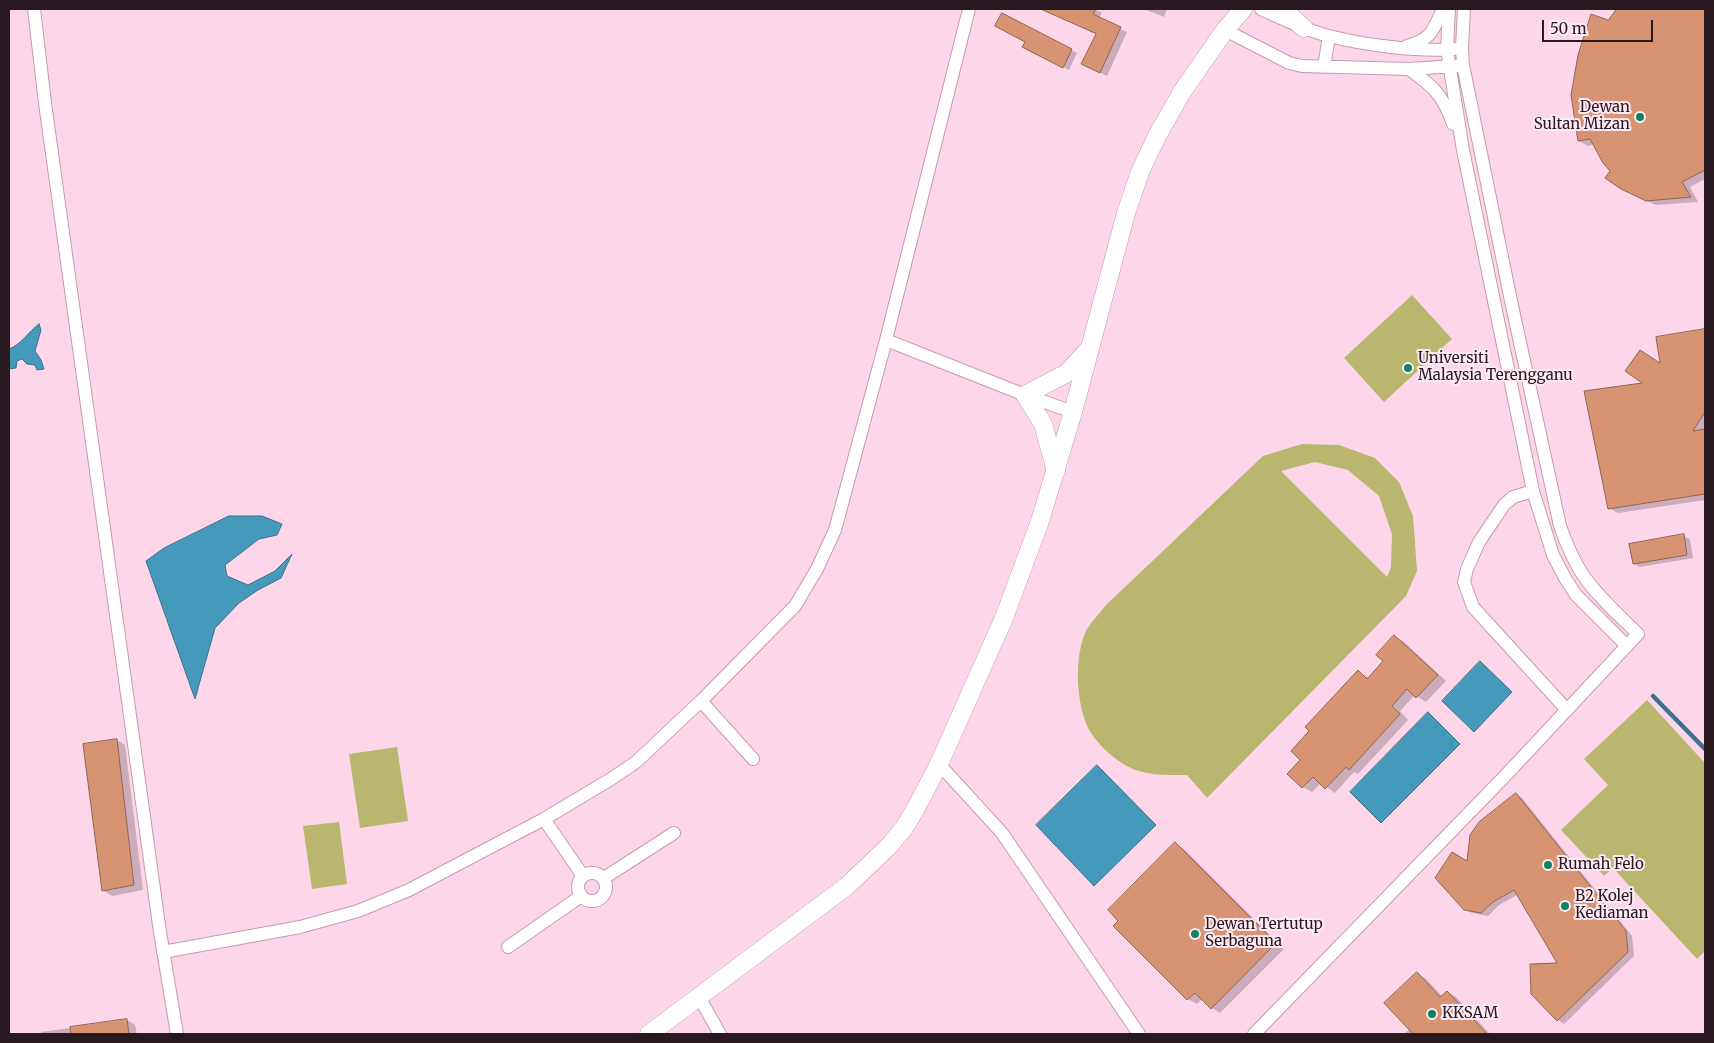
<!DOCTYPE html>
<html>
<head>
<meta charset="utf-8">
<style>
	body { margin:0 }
	#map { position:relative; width:1714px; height:1043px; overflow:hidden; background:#fdd7e9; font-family:Merriweather,serif }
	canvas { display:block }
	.frame { position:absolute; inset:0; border:10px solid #281820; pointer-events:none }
	.scale { position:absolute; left:1542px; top:20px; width:111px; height:22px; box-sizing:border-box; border:2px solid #281820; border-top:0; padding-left:6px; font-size:15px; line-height:18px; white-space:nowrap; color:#281820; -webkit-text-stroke:4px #feeaf3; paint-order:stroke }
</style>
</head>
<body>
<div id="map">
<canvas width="1714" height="1043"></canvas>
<div class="frame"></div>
<div class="scale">50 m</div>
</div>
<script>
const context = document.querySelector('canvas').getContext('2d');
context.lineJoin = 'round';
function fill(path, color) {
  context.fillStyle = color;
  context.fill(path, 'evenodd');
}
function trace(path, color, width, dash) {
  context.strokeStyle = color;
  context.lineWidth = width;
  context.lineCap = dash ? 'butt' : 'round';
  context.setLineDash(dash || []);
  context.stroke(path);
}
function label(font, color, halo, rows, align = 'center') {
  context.font = font + ' Merriweather,serif';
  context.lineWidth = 4;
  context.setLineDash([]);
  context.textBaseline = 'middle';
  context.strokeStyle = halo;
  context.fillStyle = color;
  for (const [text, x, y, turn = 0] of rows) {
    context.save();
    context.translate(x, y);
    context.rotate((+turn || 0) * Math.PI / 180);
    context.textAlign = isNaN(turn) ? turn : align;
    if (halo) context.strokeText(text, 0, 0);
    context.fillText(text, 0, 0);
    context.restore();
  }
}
fill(new Path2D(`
	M1412 295 1452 339 1384 402 1344 358Z
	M1302 444 1339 445 1375 458 1399 482 1413 516 1417 571 1406 596 1207 798 1187 775C1168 775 1149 776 1131 768 1115 761 1091 739 1086 723 1076 697 1074 655 1087 629 1092 621 1100 613 1106 605L1263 456ZM1315 462 1348 470 1379 496 1392 534 1391 567 1387 577 1281 471Z
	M1647 700 1705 763V951L1697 959 1613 868 1604 876 1561 830 1608 785 1584 759Z
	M397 747 408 821 360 828 349 754Z
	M339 822 347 884 312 889 303 826Z`), '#b9b76f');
const water = new Path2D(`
	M39 324 41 330 35 351 41 360 44 369 37 370 35 365 27 364 22 359 17 361 16 368 9 369V349C22 344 28 332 39 324Z
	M229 516H262L282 524 277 535 259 539 225 565 227 576 248 585 275 571 292 554 281 578 258 590 239 603 215 628 195 699 146 561 164 548Z
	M1480 661 1512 692 1474 732 1442 701Z
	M1428 712 1460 744 1381 823 1350 792Z
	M1097 765 1156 825 1094 886 1036 825Z`);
fill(water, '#4599bb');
trace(water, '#3c728c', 1);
fill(new Path2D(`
	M1043 9H1094L1102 13 1099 18 1127 32 1107 76 1089 67 1097 34Z
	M1144 9H1167L1164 17Z
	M1618 9H1705V179L1690 187 1698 202 1656 205 1631 194 1612 171 1594 144 1588 146 1579 141 1609 22Z
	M1003 15 1077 53 1069 70 1029 49 1027 42Z
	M1705 331V500L1618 513 1609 508 1646 384 1662 365 1658 338Z
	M1683 536 1690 539 1693 558 1640 567 1634 564Z
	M1394 636 1403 641 1446 681 1426 702 1415 695 1400 711 1408 720 1358 774 1354 772 1335 793 1321 783 1312 792 1303 787 1289 774 1302 760 1311 731 1358 671 1369 678 1385 661Z
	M117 740 125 745 143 890 112 896 104 891Z
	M1516 794 1522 798 1632 936 1634 956 1564 1024 1558 1020 1559 964 1517 895 1499 905 1488 916 1472 913 1465 909 1468 863Z
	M1175 844 1184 849 1284 949 1220 1013 1212 1008 1202 999 1197 1004 1188 999Z
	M1418 974 1426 979 1443 997 1448 992 1456 997 1490 1034H1404L1410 1029Z
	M127 1020 135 1025 137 1034H41V1032Z`), '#0003');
trace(new Path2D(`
	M1653 696 1705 749`), '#3c728c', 4.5);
const building = new Path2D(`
	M1041 9H1096L1093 14 1121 27 1100 73 1081 64 1096 34Z
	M1617 9H1705V170L1682 182 1691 197 1646 201 1621 189 1605 178 1610 171 1603 163 1590 139 1578 141 1571 95 1578 55 1591 14 1608 20Z
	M1002 13 1072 49 1063 68 1022 47 1025 42 995 26Z
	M1705 329V412L1693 431 1705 429V494L1608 509 1584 391 1642 383 1625 371 1640 350 1660 363 1656 337Z
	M1684 534 1687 555 1633 564 1629 544Z
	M1394 635 1438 675 1416 698 1407 689 1392 706 1400 714 1349 770 1346 767 1325 789 1313 777 1302 788 1287 774 1300 760 1291 751 1309 731 1305 727 1358 670 1367 679 1383 661 1376 655Z
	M117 739 134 885 102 891 83 744Z
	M1516 793 1626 931 1628 952 1557 1021 1531 994 1530 964 1557 963 1514 890 1493 902 1481 913 1464 910 1435 878 1452 852 1467 861 1470 835 1479 822Z
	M1175 842 1276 943 1211 1009 1195 993 1187 1000 1113 926 1118 921 1108 910Z
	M1417 972 1440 997 1447 991 1487 1034H1413L1384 1003Z
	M127 1019 129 1034H71L70 1027Z`);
fill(building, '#d89472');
trace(building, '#8e6652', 1);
const minor = new Path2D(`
	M34 9 45 103 160 932 177 1034
	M1261 9C1283 19 1305 30 1329 36 1365 45 1417 52 1454 49
	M1449 9 1447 50 1463 150 1533 491 1553 555 1565 578 1576 595 1627 646
	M1225 30 1289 63 1302 66 1409 69 1456 66
	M1407 46C1432 39 1433 30 1443 9
	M1324 67 1329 36
	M1409 69C1433 86 1443 95 1453 124
	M886 340 1025 395 1073 412
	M1533 491 1513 497 1504 505 1479 542 1467 569 1464 582 1473 607 1567 710
	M701 701 753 759
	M939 764 1002 833 1139 1034
	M544 819 583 876
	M578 887a14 14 0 1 1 28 0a14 14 0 1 1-28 0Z
	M604 878 674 833
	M508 947 581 896
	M163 952 300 927 358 911 409 890 544 819 611 779 636 762 701 701 795 606 817 569 835 530 886 340 969 9
	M699 997 720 1034
	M1254 1034 1505 776 1638 634C1619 615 1598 597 1583 575 1573 560 1566 543 1560 526L1511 301 1463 65 1462 48 1464 9`);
const secondary = new Path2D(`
	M1282 9 1304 28
	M1056 471 1043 424 1025 395 1067 373 1088 350
	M649 1034 847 886 889 846 904 828 916 808 939 764 1004 618 1040 521 1073 412 1126 213 1140 172 1157 136 1182 92 1225 30 1243 9`);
trace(minor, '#c69ab0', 14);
trace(secondary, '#c69ab0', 19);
trace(minor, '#fff', 12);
trace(secondary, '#fff', 18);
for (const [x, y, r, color] of [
	[1640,117,5,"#0e8363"],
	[1408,368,5,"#0e8363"],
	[1548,865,5,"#0e8363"],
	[1565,906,5,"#0e8363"],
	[1195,934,5,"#0e8363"],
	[1432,1014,5,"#0e8363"]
]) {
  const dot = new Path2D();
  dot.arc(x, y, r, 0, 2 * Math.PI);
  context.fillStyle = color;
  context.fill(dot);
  trace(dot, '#feeaf3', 2);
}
label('15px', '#281820', '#feeaf3', [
	["Dewan",1630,108,"right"],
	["Sultan Mizan",1630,125,"right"],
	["Universiti",1418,359],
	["Malaysia Terengganu",1418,376],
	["Rumah Felo",1558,865],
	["B2 Kolej",1575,897],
	["Kediaman",1575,914],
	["Dewan Tertutup",1205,925],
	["Serbaguna",1205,942],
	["KKSAM",1442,1014]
], 'left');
</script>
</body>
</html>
